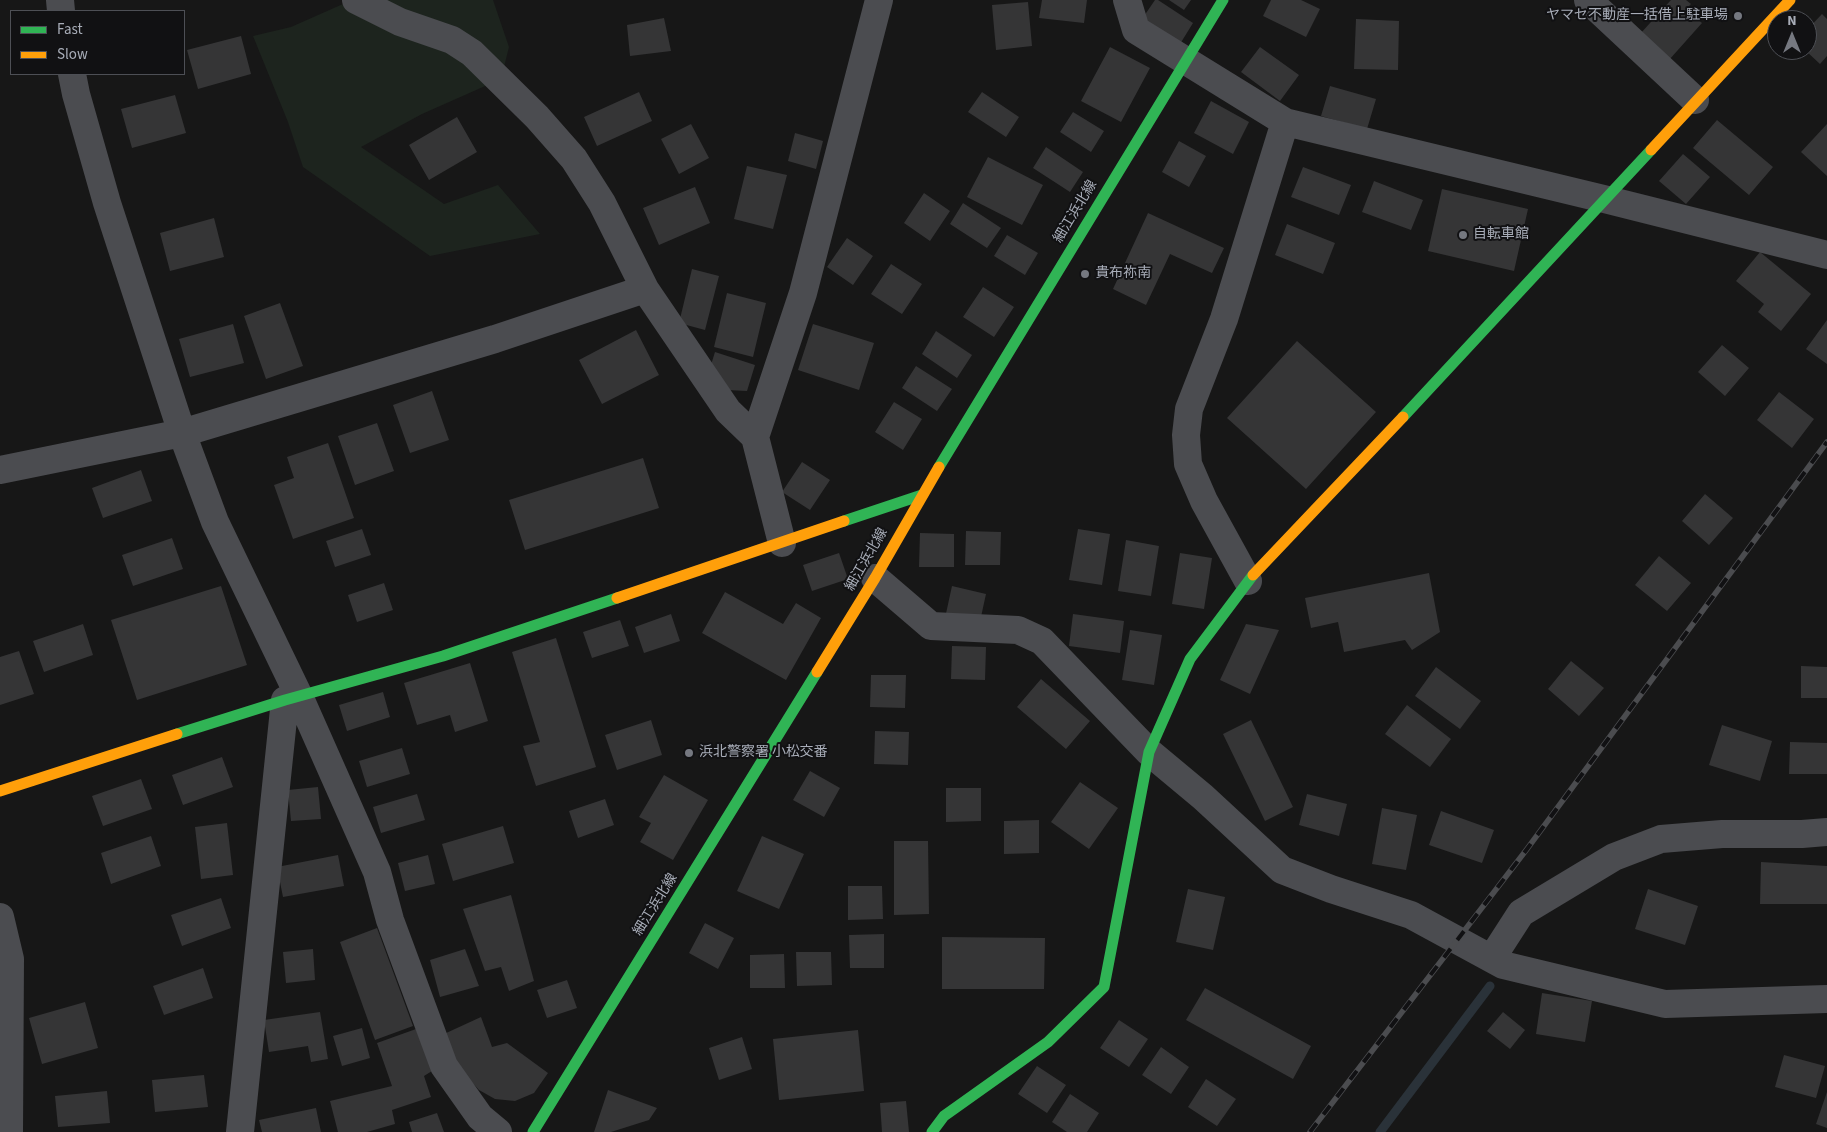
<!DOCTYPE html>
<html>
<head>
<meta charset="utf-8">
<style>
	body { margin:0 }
	#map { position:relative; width:1827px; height:1132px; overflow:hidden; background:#171717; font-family:"Source Sans 3",sans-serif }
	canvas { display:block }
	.legend { position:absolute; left:10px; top:10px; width:175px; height:65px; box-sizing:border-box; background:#111113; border:1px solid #4d4f55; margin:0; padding:6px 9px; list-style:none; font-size:15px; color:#a8adb8 }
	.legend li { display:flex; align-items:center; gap:10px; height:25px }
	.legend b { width:25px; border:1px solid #4d4f55 }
	.north { position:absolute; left:1767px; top:10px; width:50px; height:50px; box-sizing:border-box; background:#111113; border:1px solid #4d4f55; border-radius:50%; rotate:0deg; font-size:14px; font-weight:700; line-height:20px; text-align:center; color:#a8adb8 }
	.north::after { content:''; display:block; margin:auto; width:18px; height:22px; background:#757880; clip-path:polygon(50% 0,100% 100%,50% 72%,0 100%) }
</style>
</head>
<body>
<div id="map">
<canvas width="1827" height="1132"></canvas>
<ul class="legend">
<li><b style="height:6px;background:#30b455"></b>Fast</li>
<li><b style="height:6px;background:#ff9f0a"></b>Slow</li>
</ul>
<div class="north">N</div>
</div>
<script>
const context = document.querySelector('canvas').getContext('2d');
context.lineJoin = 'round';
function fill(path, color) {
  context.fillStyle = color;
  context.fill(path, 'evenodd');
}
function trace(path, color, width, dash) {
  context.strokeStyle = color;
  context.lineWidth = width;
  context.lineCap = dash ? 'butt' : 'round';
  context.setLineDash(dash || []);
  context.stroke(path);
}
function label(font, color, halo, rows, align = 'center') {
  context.font = font + ' "Source Sans 3","Noto Sans JP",sans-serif';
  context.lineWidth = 4;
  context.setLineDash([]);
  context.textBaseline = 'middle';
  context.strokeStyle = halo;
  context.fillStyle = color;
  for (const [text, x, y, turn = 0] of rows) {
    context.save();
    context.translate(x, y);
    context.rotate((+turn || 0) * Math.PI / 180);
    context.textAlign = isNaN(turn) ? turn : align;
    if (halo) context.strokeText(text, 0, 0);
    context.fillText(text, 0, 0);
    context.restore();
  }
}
fill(new Path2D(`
	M352 0H493L509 47 501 79 422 114 361 147 444 204 498 185 540 234 430 256 303 167 288 122 253 36 291 27Z`), '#1d241e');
trace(new Path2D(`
	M1380 1132 1490 986`), '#2a3239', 9);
fill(new Path2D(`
	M1042 0H1087L1084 23 1039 18Z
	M1155 0H1158L1193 23 1180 44 1142 19Z
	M1169 0H1191L1184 10Z
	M1271 0H1301L1320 9 1306 37 1263 16Z
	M1671 0H1686L1691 4 1686 9 1702 23 1669 60 1640 34Z
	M1028 2 1032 46 996 50 992 5Z
	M1822 14 1827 19V56L1820 64 1805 50H1807V30Z
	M664 18 671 51 630 56 627 25Z
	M1356 19 1399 21 1398 70 1354 69Z
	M241 36 251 74 198 89 187 50Z
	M1110 47 1150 68 1121 122 1081 101Z
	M1260 47 1299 75 1280 101 1241 72Z
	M1330 86 1376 99 1367 129 1321 116Z
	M639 92 652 121 597 146 584 117Z
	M982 92 1019 117 1006 137 968 112Z
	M175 95 186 133 132 148 121 109Z
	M1211 101 1249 122 1233 154 1194 133Z
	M1073 112 1104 131 1091 152 1060 132Z
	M457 117 477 152 429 180 409 145Z
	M1717 120 1773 167 1749 195 1693 148Z
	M691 124 709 158 679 174 661 139Z
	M1827 124V176L1801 152Z
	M795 133 823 141 816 169 788 161Z
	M1179 141 1206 156 1189 187 1162 172Z
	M1046 147 1083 172 1070 192 1033 168Z
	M1683 154 1710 177 1686 204 1659 181Z
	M988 157 1043 185 1022 225 967 197Z
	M747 166 787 175 773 229 734 219Z
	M1303 167 1351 185 1339 215 1291 197Z
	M1374 181 1423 200 1411 230 1362 212Z
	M695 187 710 223 659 245 643 208Z
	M1442 189 1528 209 1514 271 1428 251Z
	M924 193 950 211 930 241 904 223Z
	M963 203 1001 228 987 248 950 224Z
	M1148 213 1224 248 1212 273 1170 254 1146 305 1113 289Z
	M214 218 224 257 170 271 160 233Z
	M1287 224 1335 243 1323 274 1275 255Z
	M1007 235 1038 253 1025 275 994 256Z
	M847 238 873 256 853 285 827 267Z
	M1760 252 1811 294 1781 331 1758 312 1764 304 1736 281Z
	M891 264 922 284 902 314 871 294Z
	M692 269 719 276 705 330 679 323Z
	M983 287 1014 307 994 337 963 317Z
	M727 293 766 303 753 357 714 347Z
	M280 303 303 366 266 379 244 316Z
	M1827 320V364L1806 349Z
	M233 324 244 363 190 377 179 339Z
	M813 324 874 343 859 390 798 370Z
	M636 330 659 375 602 404 579 360Z
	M936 331 972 355 957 378 922 354Z
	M1297 341 1376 412 1306 489 1227 418Z
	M1722 345 1749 368 1725 396 1698 372Z
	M715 352 755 365 747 391 727 390 710 368Z
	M916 366 952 389 937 411 902 388Z
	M432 391 449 440 410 453 393 405Z
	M1779 392 1814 419 1792 448 1757 420Z
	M894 402 922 419 903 450 875 432Z
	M377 423 394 471 355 485 338 436Z
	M328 443 354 518 293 539 274 485 294 478 287 457Z
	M643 458 659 508 525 550 509 500Z
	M802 462 830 480 810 510 782 492Z
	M141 470 152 501 103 518 92 488Z
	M1705 494 1733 518 1709 545 1682 521Z
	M362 529 371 555 335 567 326 541Z
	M1078 529 1110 534 1102 585 1069 580Z
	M966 531 1001 532 1000 565H965Z
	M920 533 954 534V567H919Z
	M172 538 183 569 133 586 122 555Z
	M1126 540 1159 546 1151 596 1118 591Z
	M839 553 848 579 812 591 803 565Z
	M1180 553 1212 558 1204 609 1172 604Z
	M1659 556 1691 583 1667 611 1635 585Z
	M1429 573 1440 632 1412 650 1405 640 1344 652 1338 622 1311 628 1305 598Z
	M384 583 393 610 357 622 348 595Z
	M221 586 247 665 137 700 111 620Z
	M952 586 986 594 979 626 945 618Z
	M725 592 783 624 796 603 821 618 786 680 702 633Z
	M671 614 680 641 644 653 635 627Z
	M1073 614 1124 621 1120 653 1069 646Z
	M620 620 629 646 592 658 583 632Z
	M83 624 93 655 44 672 33 641Z
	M1246 624 1279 630 1250 694 1220 680Z
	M1130 630 1162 635 1154 685 1122 680Z
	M556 638 596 767 536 786 523 746 540 742 512 652Z
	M952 646 986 647 985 680 951 679Z
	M19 651 34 694 0 705V657Z
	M1571 661 1604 688 1579 716 1548 689Z
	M470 663 488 721 455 732 450 715 417 725 404 683Z
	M1801 666 1827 667V698H1801Z
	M1436 667 1481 701 1460 729 1415 696Z
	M871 675H906L905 708 870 707Z
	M1041 679 1090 721 1066 749 1017 707Z
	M383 692 390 717 347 731 339 705Z
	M1407 705 1451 739 1430 767 1385 734Z
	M651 720 662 755 617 770 605 735Z
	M1251 720 1293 807 1265 821 1223 734Z
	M1722 725 1772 741 1760 781 1709 765Z
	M875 731 909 732 908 765 874 764Z
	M1790 742 1827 743V774H1789Z
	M402 748 410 774 367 787 359 761Z
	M222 757 233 787 183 805 172 775Z
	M810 771 840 788 824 817 793 800Z
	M664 775 708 800 673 860 640 842 651 823 639 817Z
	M141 779 152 809 103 826 92 796Z
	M1080 782 1118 808 1089 849 1051 822Z
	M318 787 321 819 291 821 288 790Z
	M946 788H981V821L946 822Z
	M417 794 425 820 381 833 373 807Z
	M1307 794 1347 804 1339 836 1299 825Z
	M605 799 614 825 578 838 569 811Z
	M1382 808 1417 815 1406 870 1372 864Z
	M1441 811 1494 830 1482 863 1429 845Z
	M1039 820V853L1004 854V821Z
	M227 823 233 875 201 879 195 827Z
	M503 826 514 863 453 881 442 844Z
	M151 836 161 866 111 884 101 853Z
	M762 836 804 854 779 909 737 891Z
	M894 841H928L929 914 894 915Z
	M338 855 344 886 283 897 277 867Z
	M428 855 435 884 405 891 398 863Z
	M1761 862 1827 866V904H1760Z
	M848 886H882L883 919 848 920Z
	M1188 889 1225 897 1213 950 1176 942Z
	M1648 889 1698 906 1685 945 1635 929Z
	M511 895 534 981 509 991 501 967 485 971 463 909Z
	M221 898 231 928 182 946 171 915Z
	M705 923 734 938 718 969 689 953Z
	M377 928 413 1026 375 1040 340 942Z
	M884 934V968H850L849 935Z
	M942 937 1045 938 1044 989H942Z
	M313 949 315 980 286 983 283 952Z
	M465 949 479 986 440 997 430 960Z
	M796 952H831L832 985 797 986Z
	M784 954 785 988H750V955Z
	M203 968 213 998 164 1015 153 986Z
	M567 980 577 1008 547 1018 537 990Z
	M1205 988 1311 1046 1293 1079 1186 1020Z
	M1542 993 1592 1001 1585 1042 1536 1034Z
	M85 1002 98 1048 42 1064 29 1018Z
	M320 1012 328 1059 311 1062 308 1046 269 1052 264 1020Z
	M1503 1012 1525 1030 1510 1049 1487 1031Z
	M481 1017 492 1047 507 1043 548 1073 534 1093 515 1101 495 1099 479 1090 455 1064 444 1034Z
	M1119 1020 1148 1039 1129 1067 1100 1048Z
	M362 1028 370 1058 342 1066 333 1036Z
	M416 1029 432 1071 424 1076 431 1097 392 1110 395 1124 367 1132H338L330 1101 392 1086 377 1043Z
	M858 1030 864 1091 779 1100 773 1039Z
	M742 1037 752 1069 719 1080 709 1048Z
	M1161 1047 1189 1067 1171 1094 1142 1075Z
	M1784 1055 1825 1066 1816 1098 1775 1087Z
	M1037 1066 1066 1085 1047 1113 1018 1094Z
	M204 1075 208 1107 155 1112 152 1080Z
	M1206 1079 1236 1099 1217 1126 1188 1107Z
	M608 1090 657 1108 649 1120 611 1132H594Z
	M107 1091 110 1123 58 1127 55 1096Z
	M1827 1092V1128L1816 1124Z
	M1070 1094 1099 1113 1087 1132H1067L1052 1122Z
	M906 1101 909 1132H882L880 1103Z
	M316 1108 321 1132H262L259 1120Z
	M437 1113 444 1132H412L409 1122Z`), '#353536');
trace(new Path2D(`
	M60 0 61 11
	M356 0 400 22 452 40 472 53 537 117 574 159 602 203 645 289 728 411 755 437 782 543
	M1127 0 1136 30 1285 122 1604 199 1827 255
	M1588 0 1695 100
	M72 74 76 94 107 203 182 433 215 522 299 696 377 872 390 920 444 1066 480 1117 498 1132
	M755 437 803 293 879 0
	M0 470 182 433 495 339 645 289
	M875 578 931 626 1018 630 1042 641 1149 752 1203 797 1282 870 1331 889 1411 915 1503 965 1665 1004 1827 999
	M1248 581 1204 501 1188 464 1186 435 1189 409 1224 319 1285 122
	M0 917 10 959 9 1132
	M1492 958 1521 913 1614 857 1661 839 1722 834H1802L1827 832
	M240 1132 285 700`), '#4b4c50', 28);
trace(new Path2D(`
	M1403 417 1651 150
	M939 467 1223 0
	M844 521 922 495
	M177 734 285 700 443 656 617 598
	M533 1132 817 672
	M932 1132 944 1116 1048 1042 1104 987 1149 752 1190 659 1253 575`), '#30b455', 11);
trace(new Path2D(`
	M1651 150 1790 0
	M1253 575 1403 417
	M617 598 844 521
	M817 672 875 578 939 467
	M0 791 177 734`), '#ff9f0a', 11);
const rail = new Path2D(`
	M1310 1132 1527 849 1827 442`);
trace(rail, '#4b4c4f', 5.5);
trace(rail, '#111113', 4, [11]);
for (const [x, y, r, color] of [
	[1738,16,5,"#757880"],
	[1463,235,5,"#757880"],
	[1085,274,5,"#757880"],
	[689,753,5,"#757880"]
]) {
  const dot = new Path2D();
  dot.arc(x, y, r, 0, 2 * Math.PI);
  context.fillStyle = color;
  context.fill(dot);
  trace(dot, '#111113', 2);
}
label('14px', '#a8adb8', '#111113', [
	["ヤマセ不動産一括借上駐車場",1728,16,"right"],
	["自転車館",1473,235],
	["貴布祢南",1095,274],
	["浜北警察署 小松交番",699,753]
], 'left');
label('14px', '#a8adb8', '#111113', [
	["細江浜北線",1076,212,-59],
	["細江浜北線",867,560,-60],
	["細江浜北線",656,905,-58]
]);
</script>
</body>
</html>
